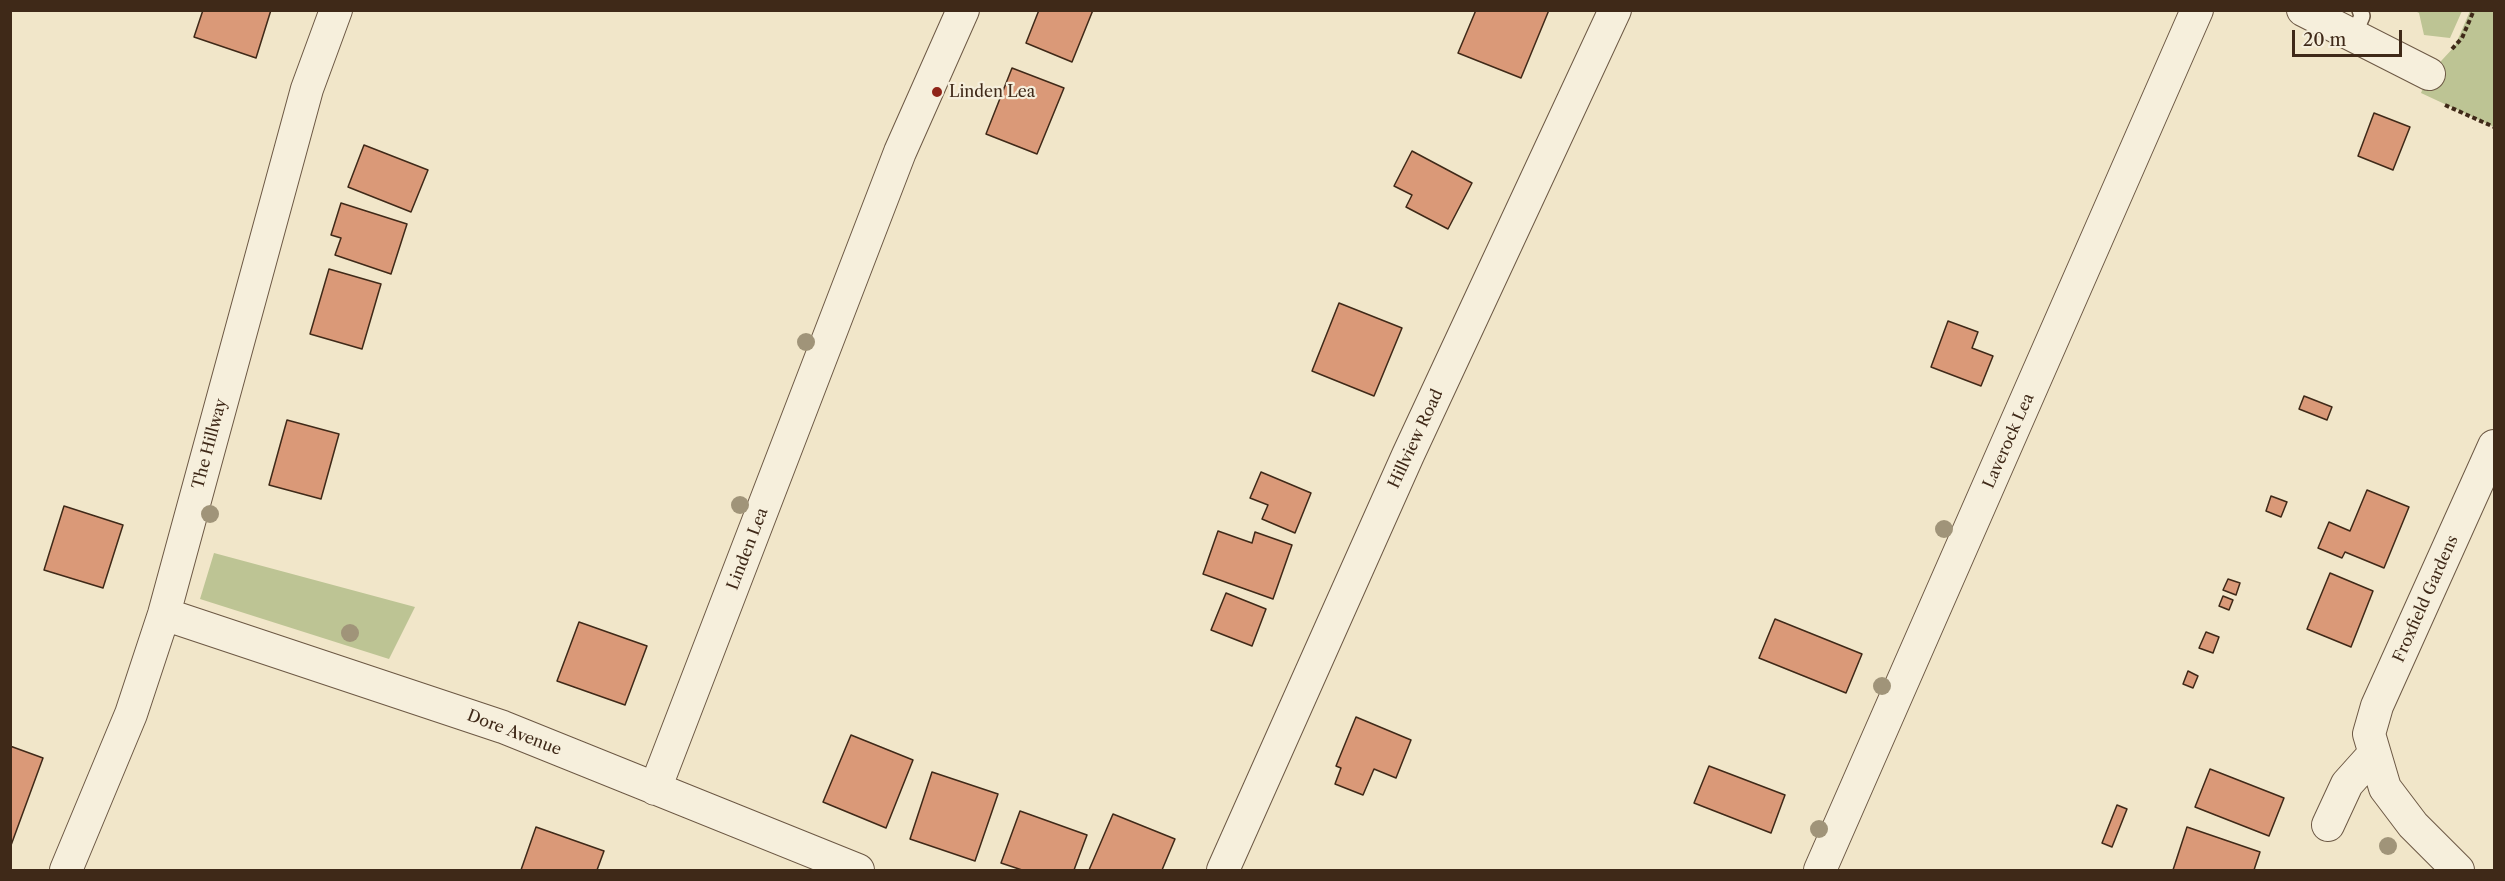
<!DOCTYPE html>
<html>
<head>
<meta charset="utf-8">
<style>
	body { margin:0 }
	#map { position:relative; width:2505px; height:881px; overflow:hidden; background:#f1e6c9; font-family:"Libre Caslon Text",serif }
	canvas { display:block }
	.frame { position:absolute; inset:0; border:12px solid #3f2918; pointer-events:none }
	.scale { position:absolute; left:2292px; top:30px; width:110px; height:27px; box-sizing:border-box; border:3px solid #3f2918; border-top:0; padding-left:8px; font-size:18px; line-height:21px; white-space:nowrap; color:#3f2918; -webkit-text-stroke:4px #f6efdc; paint-order:stroke }
</style>
</head>
<body>
<div id="map">
<canvas width="2505" height="881"></canvas>
<div class="frame"></div>
<div class="scale">20 m</div>
</div>
<script>
const context = document.querySelector('canvas').getContext('2d');
context.lineJoin = 'round';
function fill(path, color) {
  context.fillStyle = color;
  context.fill(path, 'evenodd');
}
function trace(path, color, width, dash) {
  context.strokeStyle = color;
  context.lineWidth = width;
  context.lineCap = dash ? 'butt' : 'round';
  context.setLineDash(dash || []);
  context.stroke(path);
}
function label(font, color, halo, rows, align = 'center') {
  context.font = font + ' "Libre Caslon Text",serif';
  context.lineWidth = 4.5;
  context.setLineDash([]);
  context.textBaseline = 'middle';
  context.strokeStyle = halo;
  context.fillStyle = color;
  for (const [text, x, y, turn = 0] of rows) {
    context.save();
    context.translate(x, y);
    context.rotate((+turn || 0) * Math.PI / 180);
    context.textAlign = isNaN(turn) ? turn : align;
    if (halo) context.strokeText(text, 0, 0);
    context.fillText(text, 0, 0);
    context.restore();
  }
}
fill(new Path2D(`
	M2415 11H2462L2450 38 2424 35 2419 13Z
	M2470 11H2494V127L2421 93 2429 74 2455 46Z
	M214 553 415 607 389 659 200 599Z`), '#bdc494');
const building = new Path2D(`
	M203 10H271L256 58 194 37Z
	M1039 10H1093L1072 62 1026 43Z
	M1476 10H1549L1521 78 1458 53Z
	M1012 68 1064 88 1037 154 986 134Z
	M2374 113 2410 127 2393 170 2358 156Z
	M364 145 428 170 411 212 348 187Z
	M1412 151 1472 183 1448 229 1406 207 1412 195 1394 186Z
	M341 203 407 224 391 274 335 255 341 238 331 235Z
	M329 269 381 284 362 349 310 334Z
	M1339 303 1402 328 1374 396 1312 371Z
	M1948 321 1978 332 1972 348 1993 356 1981 386 1931 367Z
	M2304 396 2332 407 2327 420 2299 409Z
	M287 420 339 434 321 499 269 485Z
	M1261 472 1311 493 1295 533 1262 519 1268 505 1250 498Z
	M2367 490 2409 507 2384 568 2345 552 2342 558 2318 548 2329 522 2350 531Z
	M2271 496 2287 502 2281 517 2266 511Z
	M64 506 123 525 103 588 44 570Z
	M1218 531 1252 543 1255 532 1292 545 1273 599 1203 574Z
	M2330 573 2373 591 2351 647 2307 629Z
	M2228 579 2240 583 2236 595 2223 590Z
	M1226 593 1266 609 1252 646 1211 630Z
	M2223 596 2233 600 2229 610 2219 606Z
	M1775 619 1862 654 1846 693 1759 658Z
	M579 622 647 646 625 705 557 681Z
	M2206 632 2219 637 2213 653 2199 648Z
	M2188 671 2198 676 2193 688 2183 684Z
	M1356 717 1411 740 1396 778 1374 769 1363 795 1335 784 1341 768 1336 766Z
	M851 735 913 760 886 828 823 802Z
	M10 746 43 758 10 848Z
	M1709 766 1785 795 1771 833 1694 803Z
	M2210 769 2284 798 2269 836 2195 807Z
	M932 772 998 794 975 861 910 839Z
	M2117 805 2127 809 2112 847 2102 843Z
	M1020 811 1087 835 1074 870H1022L1001 863Z
	M1113 814 1175 839 1162 870H1089Z
	M536 827 604 851 597 870H521Z
	M2187 827 2260 852 2254 870H2173Z`);
fill(building, '#da9978');
trace(building, '#3f2918', 1.5);
const lane = new Path2D(`
	M2354 35 2362 16 2360 10`);
const street = new Path2D(`
	M2303 10 2429 74
	M164 614 503 727 858 870
	M655 789 900 152 963 10
	M2328 825 2347 784 2373 755
	M66 870 131 714 164 614 307 89 336 10
	M1223 870 1408 455 1615 10
	M1820 870 2197 10
	M2458 870 2413 825 2385 788 2369 734 2377 706 2494 446`);
trace(lane, '#6c5844', 18);
trace(street, '#6c5844', 34);
trace(new Path2D(`
	M2452 49 2462 38 2474 10
	M2445 105 2494 127`), '#3f2918', 4, [4.5, 3]);
trace(lane, '#f6efdc', 15);
trace(street, '#f6efdc', 32);
context.fillStyle = '#a09479';
for (const [x, y] of [
	[806,342],
	[740,505],
	[210,514],
	[1944,529],
	[350,633],
	[1882,686],
	[1819,829],
	[2388,846]
]) {
  context.beginPath();
  context.arc(x, y, 9, 0, 2 * Math.PI);
  context.fill();
}
for (const [x, y, r, color] of [
	[937,92,6,"#8f2418"]
]) {
  const dot = new Path2D();
  dot.arc(x, y, r, 0, 2 * Math.PI);
  context.fillStyle = color;
  context.fill(dot);
  trace(dot, '#f6efdc', 2);
}
label('16px', '#3f2918', '#f6efdc', [
	["Linden Lea",949,92]
], 'left');
label('16px', '#3f2918', '#f6efdc', [
	["Hillview Road",1416,439,-65],
	["Laverock Lea",2009,441,-66],
	["The Hillway",210,444,-75],
	["Linden Lea",748,549,-69],
	["Froxfield Gardens",2426,599,-66],
	["Dore Avenue",514,733,21]
]);
</script>
</body>
</html>
